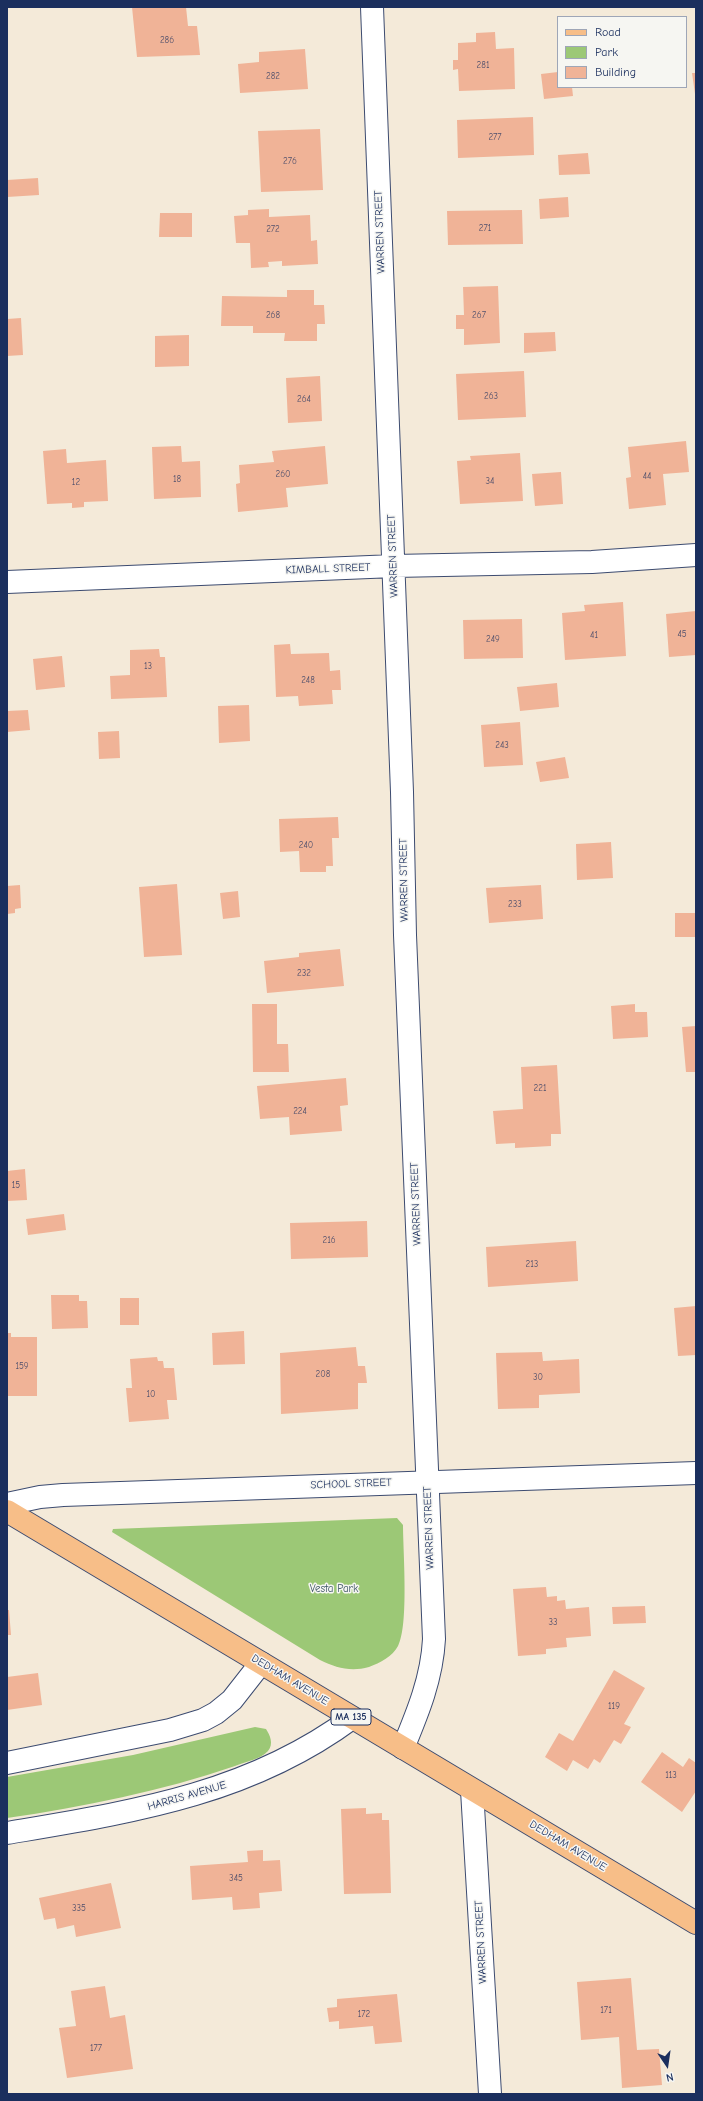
<!DOCTYPE html>
<html>
<head>
<meta charset="utf-8">
<style>
	body { margin:0 }
	#map { position:relative; width:703px; height:2101px; overflow:hidden; background:#f4ead9; font-family:"Comic Neue",sans-serif }
	canvas { display:block }
	.frame { position:absolute; inset:0; border:8px solid #1b2f5e; pointer-events:none }
	.legend { position:absolute; left:557px; top:16px; width:130px; height:72px; box-sizing:border-box; background:#f6f6f2; border:1px solid #9ea6b7; margin:0; padding:5px 7px; list-style:none; font-size:12px; color:#1b2f5e }
	.legend li { display:flex; align-items:center; gap:8px; height:20px }
	.legend b { width:20px; border:1px solid #9ea6b7 }
	.north { position:absolute; left:647px; top:2045px; width:40px; height:40px; -webkit-text-stroke:3px #f6f6f2; paint-order:stroke; rotate:167deg; font-size:11px; font-weight:700; line-height:16px; text-align:center; color:#1b2f5e }
	.north::after { content:''; display:block; margin:auto; width:14px; height:18px; background:#1b2f5e; clip-path:polygon(50% 0,100% 100%,50% 72%,0 100%) }
</style>
</head>
<body>
<div id="map">
<canvas width="703" height="2101"></canvas>
<div class="frame"></div>
<ul class="legend">
<li><b style="height:5px;background:#f7be88"></b>Road</li>
<li><b style="height:11px;background:#9cc876"></b>Park</li>
<li><b style="height:11px;background:#f0b397"></b>Building</li>
</ul>
<div class="north">N</div>
</div>
<script>
const context = document.querySelector('canvas').getContext('2d');
context.lineJoin = 'round';
function fill(path, color) {
  context.fillStyle = color;
  context.fill(path, 'evenodd');
}
function trace(path, color, width, dash) {
  context.strokeStyle = color;
  context.lineWidth = width;
  context.lineCap = dash ? 'butt' : 'round';
  context.setLineDash(dash || []);
  context.stroke(path);
}
function label(font, color, halo, rows, align = 'center') {
  context.font = font + ' "Comic Neue",sans-serif';
  context.lineWidth = 3;
  context.setLineDash([]);
  context.textBaseline = 'middle';
  context.strokeStyle = halo;
  context.fillStyle = color;
  for (const [text, x, y, turn = 0] of rows) {
    context.save();
    context.translate(x, y);
    context.rotate((+turn || 0) * Math.PI / 180);
    context.textAlign = isNaN(turn) ? turn : align;
    if (halo) context.strokeText(text, 0, 0);
    context.fillText(text, 0, 0);
    context.restore();
  }
}
fill(new Path2D(`
	M397 1518 403 1525C403 1551 409 1625 398 1646 393 1656 380 1663 369 1667 351 1672 336 1668 320 1660L112 1532 113 1529Z
	M255 1727 266 1729C270 1735 274 1744 268 1751 261 1759 245 1762 235 1766 162 1791 83 1807 7 1818V1777L133 1755Z`), '#9cc876');
fill(new Path2D(`
	M132 7H186L188 26H197L200 55 137 57Z
	M495 32 496 49 514 48 515 89 459 91 458 69 453 70V60H458V43L476 42V33Z
	M305 49 308 89 240 93 238 64 259 62V52Z
	M558 72V87H572L573 96 544 99 541 74Z
	M692 73H696V94H695Z
	M533 117 534 155 458 158 457 120Z
	M320 129 323 190 261 192 258 131Z
	M588 153 590 174 559 175 558 155Z
	M38 178 39 195 7 197V180Z
	M568 197 569 217 540 219 539 199Z
	M269 209V217L310 215 311 241 317 240 318 264 282 266V261L268 262 269 267 251 268 250 243H236L234 216 248 215V210Z
	M522 210 523 244 448 245 447 211Z
	M160 213H192V237H159Z
	M498 286 500 343 464 345V329H456V315H464L463 287Z
	M287 290H314V305H324L325 324H317V341H284L285 333H253V326H221L222 296 287 297Z
	M21 318 23 355 7 356V319Z
	M555 332 556 351 524 353V333Z
	M189 335V366L155 367V336Z
	M524 371 526 417 458 420 456 374Z
	M320 376 322 421 288 423 286 378Z
	M686 441 689 472 663 474 666 505 629 509 626 478 631 477 628 447Z
	M181 446 182 462 200 461 201 497 154 499 152 447Z
	M325 446 328 484 286 488 288 507 238 512 236 484 240 483 239 465 274 462 272 451Z
	M66 449 67 463 106 460 108 501 84 502V507L72 508V503L47 504 43 451Z
	M520 453 523 501 460 504 457 461 471 460 470 456Z
	M561 472 563 504 535 506 532 474Z
	M623 602 626 656 565 660 562 613 585 611 584 605Z
	M696 611V655L669 657 666 614Z
	M522 619 523 658 464 659 463 620Z
	M290 644 291 654 329 653 330 671 340 670 341 690H332L333 704 299 706 298 696 276 697 274 645Z
	M159 649 160 657H165L167 697 111 699 110 676 130 675V650Z
	M62 656 65 687 36 690 33 659Z
	M557 683 559 707 520 711 517 687Z
	M249 705 250 741 219 743 218 706Z
	M28 710 30 730 7 732V711Z
	M520 722 523 765 484 767 481 725Z
	M119 731 120 758 99 759 98 732Z
	M565 757 569 778 540 782 536 762Z
	M338 817 339 838H332L333 866H326V872H300L299 851 280 852 279 819Z
	M611 842 613 878 577 880 576 844Z
	M177 884 182 955 144 957 139 887Z
	M20 885 21 908 15 909V913L7 914V886Z
	M541 885 543 919 489 923 486 888Z
	M238 891 240 917 223 919 220 893Z
	M675 913H696V937H675Z
	M340 949 344 986 267 993 264 961 299 957V953Z
	M252 1004H277V1044H288L289 1072H253Z
	M635 1004V1012H647L648 1037 613 1039 611 1006Z
	M696 1026V1072H686L682 1027Z
	M557 1065 561 1134H551V1146L515 1148V1143L496 1144 493 1111 523 1109 521 1067Z
	M346 1078 348 1105 340 1106 342 1131 290 1135 289 1117 260 1119 257 1086Z
	M25 1169 27 1200 7 1201V1171Z
	M64 1214 66 1230 28 1235 26 1219Z
	M367 1221 368 1257 291 1259 290 1223Z
	M576 1241 578 1281 488 1287 486 1247Z
	M51 1295H79V1301H87L88 1328 52 1329Z
	M120 1298H139V1325H120Z
	M696 1306V1355L678 1356 674 1308Z
	M244 1331 245 1364 213 1365 212 1333Z
	M7 1333H11V1337H37V1396H7Z
	M356 1347 358 1366H365L367 1383H358V1409L281 1414 280 1353Z
	M542 1352 543 1361 579 1359 580 1393 539 1395V1408L498 1409 496 1353Z
	M157 1357 158 1361H163L164 1368H174L177 1400H167L169 1419 129 1422 126 1388H132L130 1359Z
	M546 1587 547 1597 557 1596V1601L565 1600 566 1609 589 1607 591 1636 566 1638 567 1647 546 1649V1654L518 1656 513 1589Z
	M645 1606 646 1623 613 1624 612 1607Z
	M7 1610H9L11 1635H7Z
	M614 1670 645 1688 624 1724 631 1727 621 1744 614 1740 600 1763 594 1759 588 1769 573 1760 567 1771 545 1757 559 1733 573 1741Z
	M38 1673 42 1705 7 1710V1677Z
	M662 1752 683 1767 689 1758 696 1763V1791L682 1812 641 1782Z
	M366 1808V1814L382 1813V1820H389L391 1893 344 1894 341 1809Z
	M263 1850V1861L280 1860 282 1891 259 1893 260 1908 233 1910 232 1897 192 1900 190 1866 248 1862 247 1851Z
	M111 1883 121 1928 76 1937 74 1925 57 1929 55 1918 44 1920 39 1898Z
	M631 1978 637 2050 659 2049 662 2085 622 2088 619 2037 581 2040 577 1982Z
	M105 1986 110 2018 125 2015 133 2069 67 2078 59 2028 76 2026 71 1991Z
	M397 1994 402 2042 375 2044 373 2026 339 2029V2021L329 2022 327 2008 337 2007V1999Z`), '#f0b397');
const minor = new Path2D(`
	M372 7 402 792 405 935 434 1639C432 1678 418 1712 403 1748
	M7 582 394 566 592 562 696 555
	M472 1790 490 2094`);
const tertiary = new Path2D(`
	M7 1504 40 1497 63 1495 696 1473
	M7 1763 170 1730 203 1720 216 1713 232 1700 261 1663
	M7 1833C131 1812 248 1795 352 1718`);
const primary = new Path2D(`
	M7 1511 696 1923`);
trace(minor, '#3c4b70', 24);
trace(tertiary, '#3c4b70', 24);
trace(primary, '#3c4b70', 24);
trace(minor, '#fff', 22);
trace(tertiary, '#fff', 22);
trace(primary, '#f7be88', 22);
label('9px', '#50506c', null, [
	["286",167,40],
	["281",483,65],
	["282",273,76],
	["277",495,137],
	["276",290,161],
	["271",485,228],
	["272",273,229],
	["268",273,315],
	["267",479,315],
	["263",491,396],
	["264",304,399],
	["260",283,474],
	["44",647,476],
	["18",177,479],
	["34",490,481],
	["12",76,482],
	["45",682,634],
	["41",594,635],
	["249",493,639],
	["13",148,666],
	["248",308,680],
	["243",502,745],
	["240",306,845],
	["233",515,904],
	["232",304,973],
	["221",540,1088],
	["224",300,1111],
	["15",16,1185],
	["216",329,1240],
	["213",532,1264],
	["159",22,1366],
	["208",323,1374],
	["30",538,1377],
	["10",151,1394],
	["33",553,1622],
	["119",614,1706],
	["113",671,1775],
	["345",236,1878],
	["335",79,1908],
	["171",606,2010],
	["172",364,2014],
	["177",96,2048]
]);
for (const [x, y, w] of [
	[351,1717,40]
]) {
  const box = new Path2D();
  box.roundRect(x - w / 2, y - 8, w, 16, 3);
  context.fillStyle = '#f6f6f2';
  context.fill(box);
  trace(box, '#1b2f5e', 1);
}
label('bold 10px', '#1b2f5e', null, [
	["MA 135",351,1717]
]);
label('11px', '#1b2f5e', '#f6f6f2', [
	["WARREN STREET",380,232,-92],
	["WARREN STREET",393,556,-92],
	["KIMBALL STREET",328,569,-2],
	["WARREN STREET",404,880,-91],
	["WARREN STREET",416,1204,-92],
	["SCHOOL STREET",351,1484,-2],
	["WARREN STREET",429,1528,-92],
	["DEDHAM AVENUE",290,1680,31],
	["HARRIS AVENUE",187,1796,-16],
	["DEDHAM AVENUE",568,1846,31],
	["WARREN STREET",481,1942,-93]
]);
label('11px', '#3b5564', '#f6f6f2', [
	["Vesta Park",334,1589]
]);
</script>
</body>
</html>
